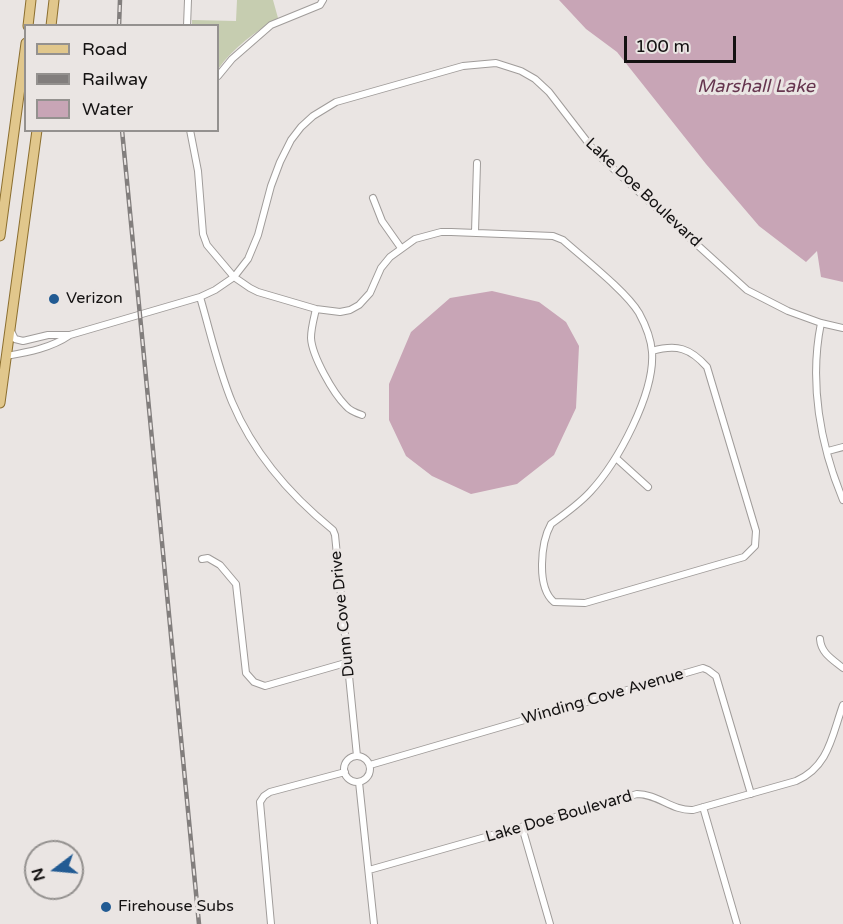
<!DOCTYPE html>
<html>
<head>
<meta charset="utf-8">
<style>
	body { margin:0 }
	#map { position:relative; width:843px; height:924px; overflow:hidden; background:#eae5e3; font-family:"Varela Round",sans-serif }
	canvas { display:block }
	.legend { position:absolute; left:24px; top:24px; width:195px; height:108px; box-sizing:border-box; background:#eae5e3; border:2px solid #94918f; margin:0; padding:8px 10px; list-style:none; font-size:18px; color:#141212 }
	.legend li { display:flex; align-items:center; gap:12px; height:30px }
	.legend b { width:30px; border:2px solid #94918f }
	.north { position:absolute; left:24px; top:840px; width:60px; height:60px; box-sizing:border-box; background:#eae5e3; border:2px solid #94918f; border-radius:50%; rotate:254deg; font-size:16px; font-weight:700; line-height:24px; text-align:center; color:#141212 }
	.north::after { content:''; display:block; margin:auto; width:21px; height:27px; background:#225b93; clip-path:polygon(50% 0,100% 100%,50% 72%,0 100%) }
	.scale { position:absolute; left:624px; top:36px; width:112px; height:27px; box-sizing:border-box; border:3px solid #141212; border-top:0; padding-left:8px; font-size:18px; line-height:21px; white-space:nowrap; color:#141212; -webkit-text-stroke:4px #eae5e3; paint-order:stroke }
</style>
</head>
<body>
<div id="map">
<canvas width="843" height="924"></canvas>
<ul class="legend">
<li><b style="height:8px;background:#e1c78c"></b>Road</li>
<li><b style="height:8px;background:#827e7d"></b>Railway</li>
<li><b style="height:16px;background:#c8a5b6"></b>Water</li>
</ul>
<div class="north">N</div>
<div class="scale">100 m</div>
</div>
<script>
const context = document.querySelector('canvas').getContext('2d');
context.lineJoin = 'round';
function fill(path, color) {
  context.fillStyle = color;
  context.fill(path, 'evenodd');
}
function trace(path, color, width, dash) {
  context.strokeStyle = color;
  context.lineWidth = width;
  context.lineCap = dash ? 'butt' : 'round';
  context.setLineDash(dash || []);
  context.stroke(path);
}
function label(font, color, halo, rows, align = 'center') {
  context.font = font + ' "Varela Round",sans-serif';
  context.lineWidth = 6;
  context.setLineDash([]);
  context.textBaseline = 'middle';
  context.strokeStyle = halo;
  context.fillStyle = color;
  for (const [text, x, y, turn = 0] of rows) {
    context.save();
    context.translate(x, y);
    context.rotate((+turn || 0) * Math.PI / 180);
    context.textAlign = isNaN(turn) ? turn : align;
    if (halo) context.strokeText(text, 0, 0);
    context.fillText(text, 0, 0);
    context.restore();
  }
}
fill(new Path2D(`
	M237 0H273L278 18C255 32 234 47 218 69V26L192 25V20L236 21Z`), '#c6cdb0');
fill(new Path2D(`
	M559 0H843V282L821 277 817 251 806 262 759 226 706 164 617 52 586 29Z
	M492 291 539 302 566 322 579 346 576 408 554 455 517 484 471 494 432 476 406 456 389 420V384L411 332 450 298Z`), '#c8a5b6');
const street = new Path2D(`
	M187 26 188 0
	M218 76 232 59 271 25 320 5 323 0
	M190 130 198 171 203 234 207 245 234 277 250 288 258 292 316 309 340 312 350 310 359 305 370 293 381 268 390 257 415 239 441 232H451L553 236 563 240C583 258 626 291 639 313 645 324 651 339 652 352 655 393 618 462 590 492 579 504 565 514 551 524 541 542 536 587 554 602L585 603 744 557 755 546 756 531 707 367C690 348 677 344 652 351
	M373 198 382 221 401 248
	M475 232 477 163
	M200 297C210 331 218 368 232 402 253 452 291 496 333 530L335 535 357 756
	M316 309C314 318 311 328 311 338 312 356 333 393 346 406 350 411 356 413 362 415
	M821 323C809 382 820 445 843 500
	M11 331 15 339 23 341 48 335H70L200 297 215 290 234 277 248 259 258 235 271 186 280 162 291 140 301 127 313 116 336 102 463 66 496 63 521 71 535 79 549 92 596 153 747 290 788 311 821 323 843 328
	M6 356C29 352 51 348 70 335
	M828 451 843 447
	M616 458 648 487
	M202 559 208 558 220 565 236 584 246 673 254 682 265 686 349 662
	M820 639C821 653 832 659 843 668
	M344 769a13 13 0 1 1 26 0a13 13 0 1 1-26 0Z
	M370 765 703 668 708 670 716 676 751 794
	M359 782 374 924
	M703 807 737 924
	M522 827 550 924
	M369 870 637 794C658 794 672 811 693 810L796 781C829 767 832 735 843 705
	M271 924 260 802 264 796 270 792 345 772`);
const primary = new Path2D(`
	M28 26 31 0
	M51 26 54 0
	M0 236 26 43
	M0 403 37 130`);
trace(street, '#a09c9a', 8);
trace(primary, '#8c6f2f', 11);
trace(street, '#fff', 6);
trace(primary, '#e1c78c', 9);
const rail = new Path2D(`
	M119 26 120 0
	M122 130 199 924`);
trace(rail, '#827e7d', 4.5);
trace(rail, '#eae5e3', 2, [7]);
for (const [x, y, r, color] of [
	[54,299,6,"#225b93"],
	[106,907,6,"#225b93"]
]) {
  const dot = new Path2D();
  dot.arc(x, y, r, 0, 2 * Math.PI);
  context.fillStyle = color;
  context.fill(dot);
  trace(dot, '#eae5e3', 2);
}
label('16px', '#141212', '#eae5e3', [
	["Lake Doe Boulevard",643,193,43],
	["Dunn Cove Drive",343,614,-96],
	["Winding Cove Avenue",603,697,-16],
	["Lake Doe Boulevard",559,817,-16]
]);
label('16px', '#141212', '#eae5e3', [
	["Verizon",66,299],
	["Firehouse Subs",118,907]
], 'left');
label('italic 18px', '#66364f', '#eae5e3', [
	["Marshall Lake",756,87]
]);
</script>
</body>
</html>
